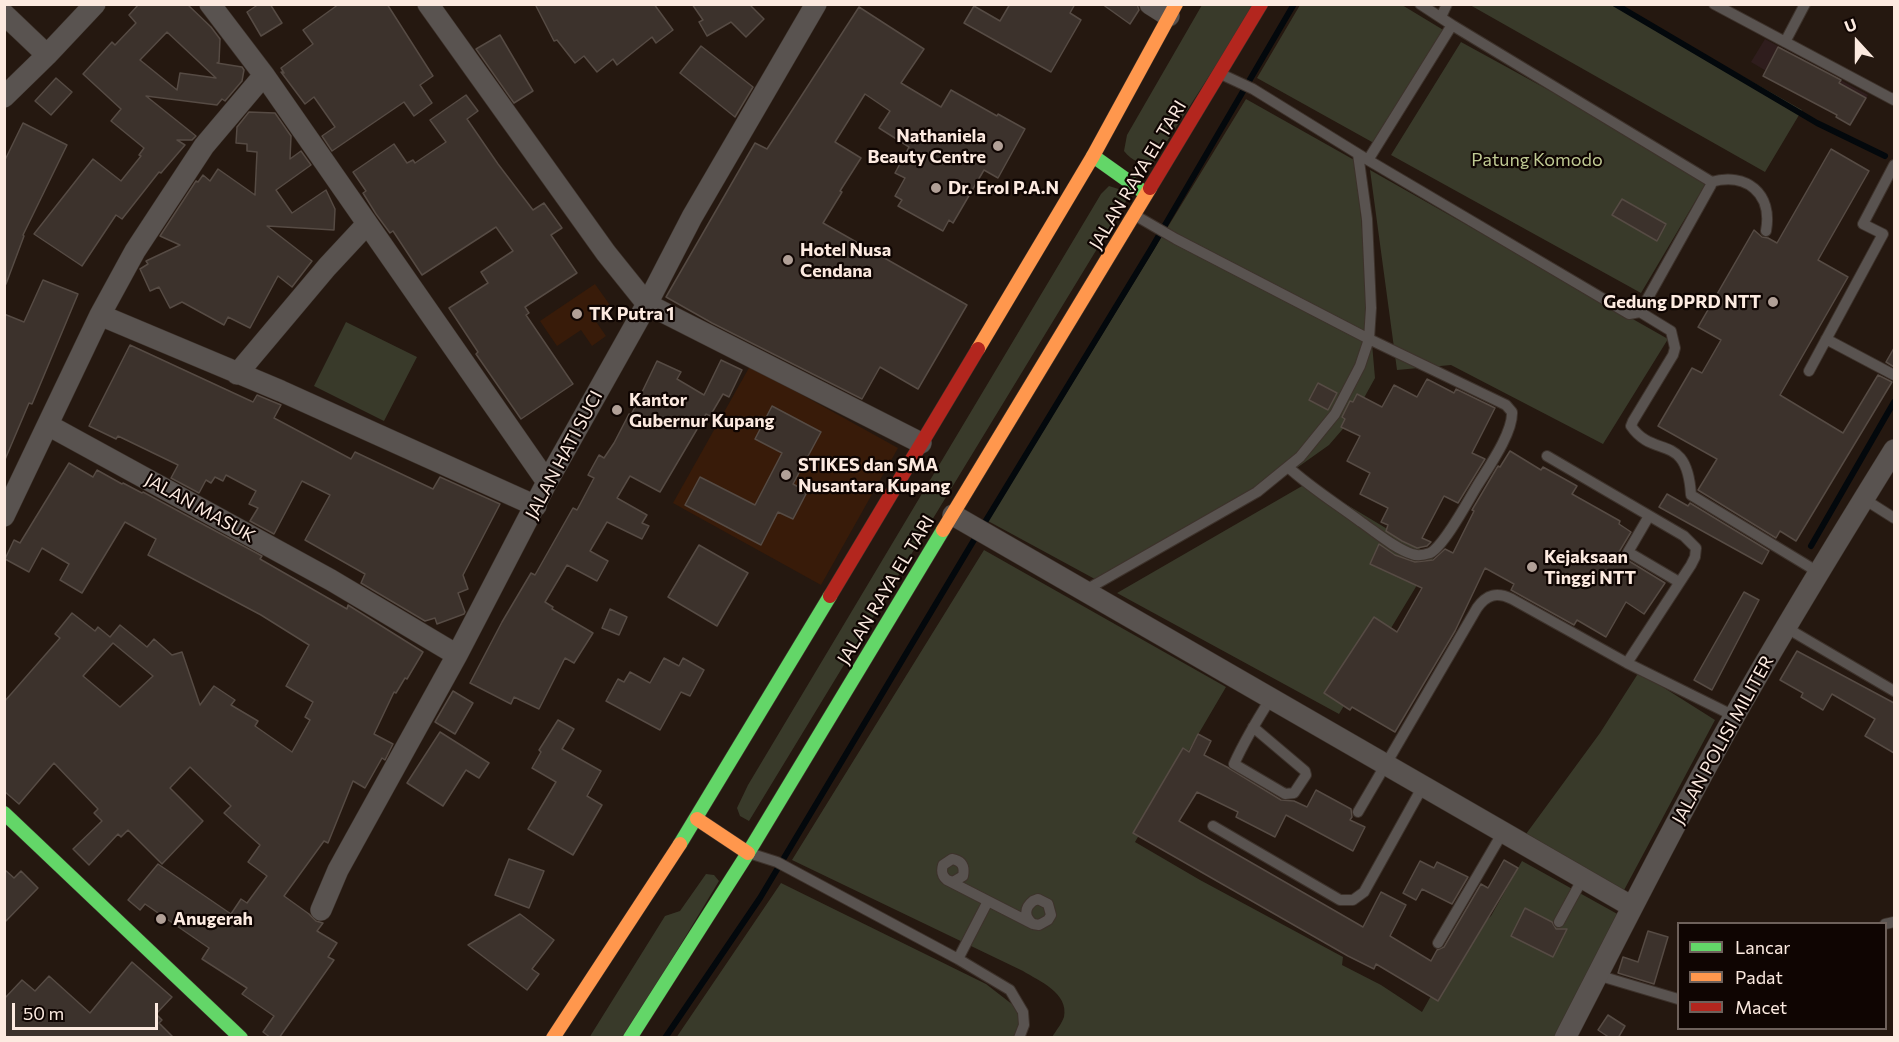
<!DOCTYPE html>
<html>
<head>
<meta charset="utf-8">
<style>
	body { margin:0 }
	#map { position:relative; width:1899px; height:1042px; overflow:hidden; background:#251810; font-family:Commissioner,sans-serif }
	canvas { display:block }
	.frame { position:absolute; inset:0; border:6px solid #fceae0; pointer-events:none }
	.legend { position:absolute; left:1677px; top:922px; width:210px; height:108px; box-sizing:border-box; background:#0f0502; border:2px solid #6e615b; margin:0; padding:8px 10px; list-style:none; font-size:18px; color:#fceae0 }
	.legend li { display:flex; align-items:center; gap:12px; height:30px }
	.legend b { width:30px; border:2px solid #6e615b }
	.north { position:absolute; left:1827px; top:12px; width:60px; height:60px; -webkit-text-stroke:4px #0f0502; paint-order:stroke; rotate:339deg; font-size:16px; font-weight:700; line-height:24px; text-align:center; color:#fceae0 }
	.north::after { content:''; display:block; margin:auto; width:21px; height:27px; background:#fceae0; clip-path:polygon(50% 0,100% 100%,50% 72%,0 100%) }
	.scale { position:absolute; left:12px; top:1003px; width:146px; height:27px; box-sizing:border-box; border:3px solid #fceae0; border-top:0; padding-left:8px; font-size:18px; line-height:21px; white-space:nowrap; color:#fceae0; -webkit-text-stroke:4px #0f0502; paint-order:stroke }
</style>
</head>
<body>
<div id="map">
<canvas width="1899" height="1042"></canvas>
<div class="frame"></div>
<ul class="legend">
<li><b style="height:8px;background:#63d668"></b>Lancar</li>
<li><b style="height:8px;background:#ff974d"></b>Padat</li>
<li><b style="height:8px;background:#b3261e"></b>Macet</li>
</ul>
<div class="north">U</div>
<div class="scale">50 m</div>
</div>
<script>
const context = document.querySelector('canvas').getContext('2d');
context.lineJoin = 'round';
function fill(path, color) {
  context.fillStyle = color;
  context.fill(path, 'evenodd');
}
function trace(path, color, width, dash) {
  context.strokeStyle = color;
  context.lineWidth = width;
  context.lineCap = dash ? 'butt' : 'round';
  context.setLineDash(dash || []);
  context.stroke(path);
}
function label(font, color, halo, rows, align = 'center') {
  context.font = font + ' Commissioner,sans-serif';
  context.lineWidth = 4.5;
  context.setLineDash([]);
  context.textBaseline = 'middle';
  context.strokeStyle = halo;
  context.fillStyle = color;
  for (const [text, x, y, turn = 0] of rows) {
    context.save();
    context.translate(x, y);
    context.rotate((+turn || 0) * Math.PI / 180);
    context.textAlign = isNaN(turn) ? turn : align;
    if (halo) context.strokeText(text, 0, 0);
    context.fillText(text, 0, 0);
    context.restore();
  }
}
fill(new Path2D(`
	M1765 39 1868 95 1853 122 1751 62Z`), '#2f1d1d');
fill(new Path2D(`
	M595 284 612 308 595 320 606 336 592 346 581 330 557 346 540 321Z
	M750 366 898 448 821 585 673 503Z`), '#381b09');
fill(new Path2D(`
	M1202 5H1255L1153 163C1140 163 1133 162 1124 151L1127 135Z
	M1300 5H1402L1445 31 1381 147 1257 78Z
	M1470 5H1617L1802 110 1765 172Z
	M1461 42 1709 178 1641 293 1391 155Z
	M1246 99 1356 161 1375 378 1354 416 1329 445 1270 487 1104 584 988 521Z
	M1370 170 1668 339 1603 444 1451 365 1397 370Z
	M1109 186 1131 193 749 821 740 816 737 808 748 785 1101 194Z
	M346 322 417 357 384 421 314 386Z
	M1309 482 1434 557 1339 714 1117 593Z
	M984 550 1226 687 1135 842 1200 880 1343 957 1342 965 1381 985 1422 1012 1460 944 1491 916 1522 861 1621 916 1567 1037H1052C1056 1031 1062 1023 1064 1017 1069 993 1039 981 1023 971L792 860Z
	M1639 672 1715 720 1623 892 1526 834 1600 733Z
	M706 874 714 875 719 881 625 1037 589 1038 665 916 680 911Z
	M781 883 986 984 1017 1008 1021 1029 1019 1038H676Z`), '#393a2a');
trace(new Path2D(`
	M1615 4 1817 123 1885 156
	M1811 546 1894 402
	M665 1038 760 898 971 545 1151 249 1294 4`), '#03080c', 6);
const building = new Path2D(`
	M139 4H187L211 27 220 39 219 62 217 63 242 67 244 70 242 81 225 101 222 99 217 105 146 96 196 136 192 140H177L185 145 161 173 159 172 122 219 116 215 82 266 34 234 93 159 121 181 141 156 139 155 144 148 111 121 121 109 83 74 112 42 115 45 136 23 129 15ZM167 32 198 61 216 78 180 73 177 90 140 60Z
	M259 4H270L282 23 261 36 247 12Z
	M339 4H387L433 76 420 85 432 103 414 116 404 102 332 151 322 136 335 127 314 97 305 104 281 72 284 73 281 68 313 44 303 30Z
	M535 4H654L673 30 656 43 652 37 617 65 613 59 597 72 584 56 575 63 557 40 554 41Z
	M692 4H749L764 19 746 37 731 22 707 36 699 22 703 20Z
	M1010 4H1075L1070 13 1081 20 1051 72 964 23 974 6 1000 21Z
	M1102 4H1137L1139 10 1130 24Z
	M859 7 924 49 901 83 941 107 951 90 997 116 998 114 1025 129 998 178 984 170 953 223 949 220 943 231 898 206 902 200 895 196 905 178 895 173 909 147 879 128 890 111 865 94 835 142 861 158 840 191 842 192 823 223 967 305 918 389 880 367 862 399 712 323 666 297 755 143 767 149Z
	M500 35 533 91 514 103 476 49Z
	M701 46 753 87 735 117 680 73Z
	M1778 47 1841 80 1839 83 1866 98 1850 125 1836 117 1837 115 1763 76Z
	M56 78 72 92 51 115 35 101Z
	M466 95 478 111 467 119 498 164 533 210 544 203 562 228 551 235 577 273 525 307 529 313 526 315 573 384 521 419 476 354 478 352 449 308 488 283 481 272 513 251 496 227 422 275 393 231 390 233 376 214 363 193 366 191 353 172 394 144 407 163 413 160 415 163 446 142 430 120Z
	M249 112 275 113 291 136 290 159 301 151 311 165 276 190 292 213 326 190 335 209 334 230 267 226 312 261 292 287 278 276 250 328 228 317 224 325 182 302 170 308 159 287 150 291 140 269 148 264 146 261 180 245 160 236 196 181 198 182 203 175 210 181 218 169 255 195 257 152 247 151V144L236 143 237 127Z
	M23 123 67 145 23 235 24 236 6 284 4 162Z
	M1831 149 1869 171 1818 260 1848 277 1780 395 1843 433 1878 375 1892 382 1796 541 1780 531 1776 538 1698 490 1717 459 1658 426 1692 368 1702 373 1721 340 1698 327 1754 230 1762 237 1768 238 1777 243Z
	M1622 199 1666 224 1657 241 1612 215Z
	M43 280 78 294 32 404 29 403 4 462V314L24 322Z
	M130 345 253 402 257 395 281 405 274 418 351 459 355 452 433 489 440 477 500 504 463 575 468 589 458 593 465 612 464 614 437 624 435 618 425 621 361 583 365 574 305 540 330 495 302 481 274 534 250 521 258 508 249 504 256 491 226 475 223 481 215 477 211 483 206 480 199 493 171 478 178 465 118 436 116 439 89 426Z
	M1894 348V367L1886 362Z
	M721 360 742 370 729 397 723 394 710 416 706 414 660 492 630 476 617 498 647 515 642 523 649 526 642 539 607 522 590 551 608 561 597 581 567 565 545 602 553 607 552 609 593 633 574 663 565 658 539 709 514 697 511 704 470 683 502 622 531 573 535 575 573 508 577 510 594 478 588 475 599 455 604 458 614 443 629 414 631 415 657 361 681 372 677 379 704 395Z
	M1427 379 1454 393 1456 389 1495 408 1472 453 1485 459 1458 503 1444 496 1422 538 1431 542 1427 546 1417 548 1402 541 1386 531 1388 525 1381 522 1388 508 1360 494 1370 473 1347 461 1360 436 1341 427 1345 419 1342 417 1350 401 1353 402 1357 394 1382 407 1394 385 1417 397Z
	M1318 383 1337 393 1328 410 1309 400Z
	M772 406 821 432 793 484 807 492 793 519 778 512 761 545 685 505 700 477 755 505 782 453 755 439Z
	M1510 451 1541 470 1543 467 1577 486 1572 494 1620 521 1619 524 1631 532 1619 552 1624 558 1665 583 1644 614 1626 602 1606 637 1577 620 1574 625 1511 590 1514 584 1485 568 1455 631 1395 732 1352 707 1350 710 1324 693 1374 617 1397 632 1422 588 1370 564 1379 544 1395 555 1415 562 1433 560 1445 549 1453 553 1474 511 1472 510 1498 466 1500 467Z
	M69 463 93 477 97 470 122 484 123 483 142 493 143 492 262 556 260 559 347 609 348 605 423 652 407 679 405 678 396 693 394 692 374 734 393 744 385 760 382 758 365 788 353 781 328 843 324 841 284 896 309 914 316 921 323 923 317 931 337 943 328 957 334 960 279 1038H271L263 1032 274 1016 242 994 247 988 202 959 209 948 145 904 140 910 128 900 158 864 231 914 241 899 247 903 267 876 248 862 260 845 224 813 231 806 190 767 170 788 203 821 162 864 128 830 121 837 118 834 89 865 73 849 102 821 94 813 98 809 54 763 19 804 4 791V702L60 638 55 634 72 613 95 631 98 627 110 637 120 625 147 647 154 639 172 655 182 652 200 705 214 686 235 700 231 705 258 721 255 726 292 752 310 720 305 717 313 702 286 686 309 645 261 615 148 555 156 539 125 522 82 593 60 580 69 564 42 548 29 572 5 559 14 540 20 543ZM113 643 153 676 120 707 83 676Z
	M1667 494 1688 506 1690 503 1769 551 1762 564 1659 507Z
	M699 545 748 573 717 626 668 597Z
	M1744 592 1759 600 1712 690 1694 680Z
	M610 609 627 617 619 635 602 628Z
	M1797 651 1894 703V753L1865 736 1875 719 1832 694 1823 710 1801 697 1803 693 1780 680Z
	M664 658 679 666 683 658 704 670 690 696 681 692 660 730 606 701 618 679 624 682 630 672 650 683Z
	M453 691 473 703 455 734 435 722Z
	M558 720 574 729 562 749 601 771 587 796 602 805 573 855 528 829 556 782 532 768 541 752 539 750Z
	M440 732 489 763 479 778 466 770 443 806 407 783Z
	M1198 734 1211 741 1204 755 1227 767 1281 800 1294 801 1307 807 1316 790 1351 809 1352 817 1350 820 1365 827 1353 851 1286 815 1275 837 1236 817 1238 812 1197 792 1179 821 1363 927 1381 892 1406 905 1390 936 1431 961 1437 950 1444 947 1481 884 1488 888 1504 860 1518 868 1438 1001 1376 964 1374 969 1348 956 1133 833 1183 748 1189 752Z
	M509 859 544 871 529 908 495 895Z
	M1420 861 1434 868 1437 862 1468 877 1452 904 1422 889 1416 900 1403 893Z
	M4 869 14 878 21 871 38 888 4 923Z
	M1525 908 1552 922 1556 929H1567L1553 957 1511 936Z
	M520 914 554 940 532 969 539 974 527 990 468 945Z
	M1648 931 1668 937 1654 984 1618 973 1623 957 1638 962Z
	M132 962 172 997 156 1014 162 1020 159 1023 174 1038H4V999L22 980 35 991 49 976 90 1013Z
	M1608 1015 1625 1026 1618 1038H1610L1598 1030Z`);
fill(building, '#3c322c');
trace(building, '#564b44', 1.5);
const lane = new Path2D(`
	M1714 4 1894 100V98
	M1441 17 1447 4
	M1785 42 1805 4
	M1223 75 1253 89 1368 160 1629 314 1640 312 1711 185 1710 181 1452 25
	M1368 160 1452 25 1420 4
	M1711 182C1746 172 1773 193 1766 231
	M1138 217 1176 239 1369 339 1506 405 1512 412C1513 433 1488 468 1477 486 1468 501 1444 546 1430 553 1424 555 1417 556 1412 554 1394 548 1377 533 1361 522 1337 504 1311 488 1288 467
	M1640 312 1671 331 1675 348 1673 355 1633 421 1631 426C1654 460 1687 431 1691 495L1818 572
	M1826 339 1894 375
	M1809 371 1883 234 1863 224 1894 165
	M1547 456 1684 536 1696 548 1695 557 1691 565 1627 663
	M1864 499 1894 518
	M1649 516 1628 552 1679 582
	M1084 591 1257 492 1300 457 1335 414 1360 366 1369 339 1371 308 1367 219 1358 154
	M1785 627 1894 691
	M1253 727 1305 771 1306 775 1294 793 1285 794 1234 764C1244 742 1257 720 1271 698
	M1358 812 1477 608C1487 594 1497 592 1512 599L1627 663 1734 716
	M1213 826 1340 900H1353L1364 892 1423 786
	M752 854 777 862 958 959 1010 990 1023 1012 1024 1025 1019 1038
	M947 880 953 882 963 876C965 866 962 861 952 859L943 865C941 872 942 876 947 880L988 901 958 959
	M988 901 1033 924 1039 925 1048 920 1051 915 1048 904 1038 899 1033 901C1024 908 1024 917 1033 924
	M1559 922 1583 878
	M1885 924 1894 922
	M1438 943 1503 832
	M1597 975 1678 999`);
const street = new Path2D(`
	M210 4 264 75 547 482
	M428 4 606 253 647 304 921 443
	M1150 4 1169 16
	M4 14 47 55
	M4 97 47 55 95 4
	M100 315 281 391 536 506
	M237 374 327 267 367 224
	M48 425 331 580 457 655
	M953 515 1631 906
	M4 516 100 315 135 251 204 146 264 75
	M321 910 338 870 457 655 547 482 647 304 692 217 816 4
	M1565 1038C1621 930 1675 821 1735 715 1786 625 1840 537 1894 450`);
const fast = new Path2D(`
	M1093 156 1145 193
	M4 813 241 1038
	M680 844 830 596
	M630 1038 748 853 943 530`);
const slow = new Path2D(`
	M978 349 1093 156 1176 4
	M943 530 1150 188
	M697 819 748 853
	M553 1038 680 844`);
const jam = new Path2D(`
	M1150 188 1261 4
	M830 596 978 349`);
trace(lane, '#3d322b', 12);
trace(street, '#3d322b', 22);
trace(fast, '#3d322b', 15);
trace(slow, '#3d322b', 15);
trace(jam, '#3d322b', 15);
trace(lane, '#595350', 10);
trace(street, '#595350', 21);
trace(fast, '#63d668', 14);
trace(slow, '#ff974d', 14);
trace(jam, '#b3261e', 14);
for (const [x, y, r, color] of [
	[998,146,6,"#b1a097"],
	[936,188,6,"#b1a097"],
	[788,260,6,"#b1a097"],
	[1773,302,6,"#b1a097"],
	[577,314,6,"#b1a097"],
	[617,410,6,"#b1a097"],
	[786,475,6,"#b1a097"],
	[1532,567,6,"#b1a097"],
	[161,919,6,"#b1a097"]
]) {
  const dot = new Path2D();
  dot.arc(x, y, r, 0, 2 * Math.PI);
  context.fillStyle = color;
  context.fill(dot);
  trace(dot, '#0f0502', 2);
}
label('bold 18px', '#fceae0', '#0f0502', [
	["Nathaniela",986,136,"right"],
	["Beauty Centre",986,157,"right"],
	["Dr. Erol P.A.N",948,188],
	["Hotel Nusa",800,250],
	["Cendana",800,271],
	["Gedung DPRD NTT",1761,302,"right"],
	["TK Putra 1",589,314],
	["Kantor",629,400],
	["Gubernur Kupang",629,421],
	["STIKES dan SMA",798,465],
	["Nusantara Kupang",798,486],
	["Kejaksaan",1544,557],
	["Tinggi NTT",1544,578],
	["Anugerah",173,919]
], 'left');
label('18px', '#bfc993', '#0f0502', [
	["Patung Komodo",1537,160]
]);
label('18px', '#fceae0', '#0f0502', [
	["JALAN RAYA EL TARI",1138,175,-59],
	["JALAN HATI SUCI",564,455,-62],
	["JALAN MASUK",200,508,29],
	["JALAN RAYA EL TARI",886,590,-59],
	["JALAN POLISI MILITER",1723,740,-61]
]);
</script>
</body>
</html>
